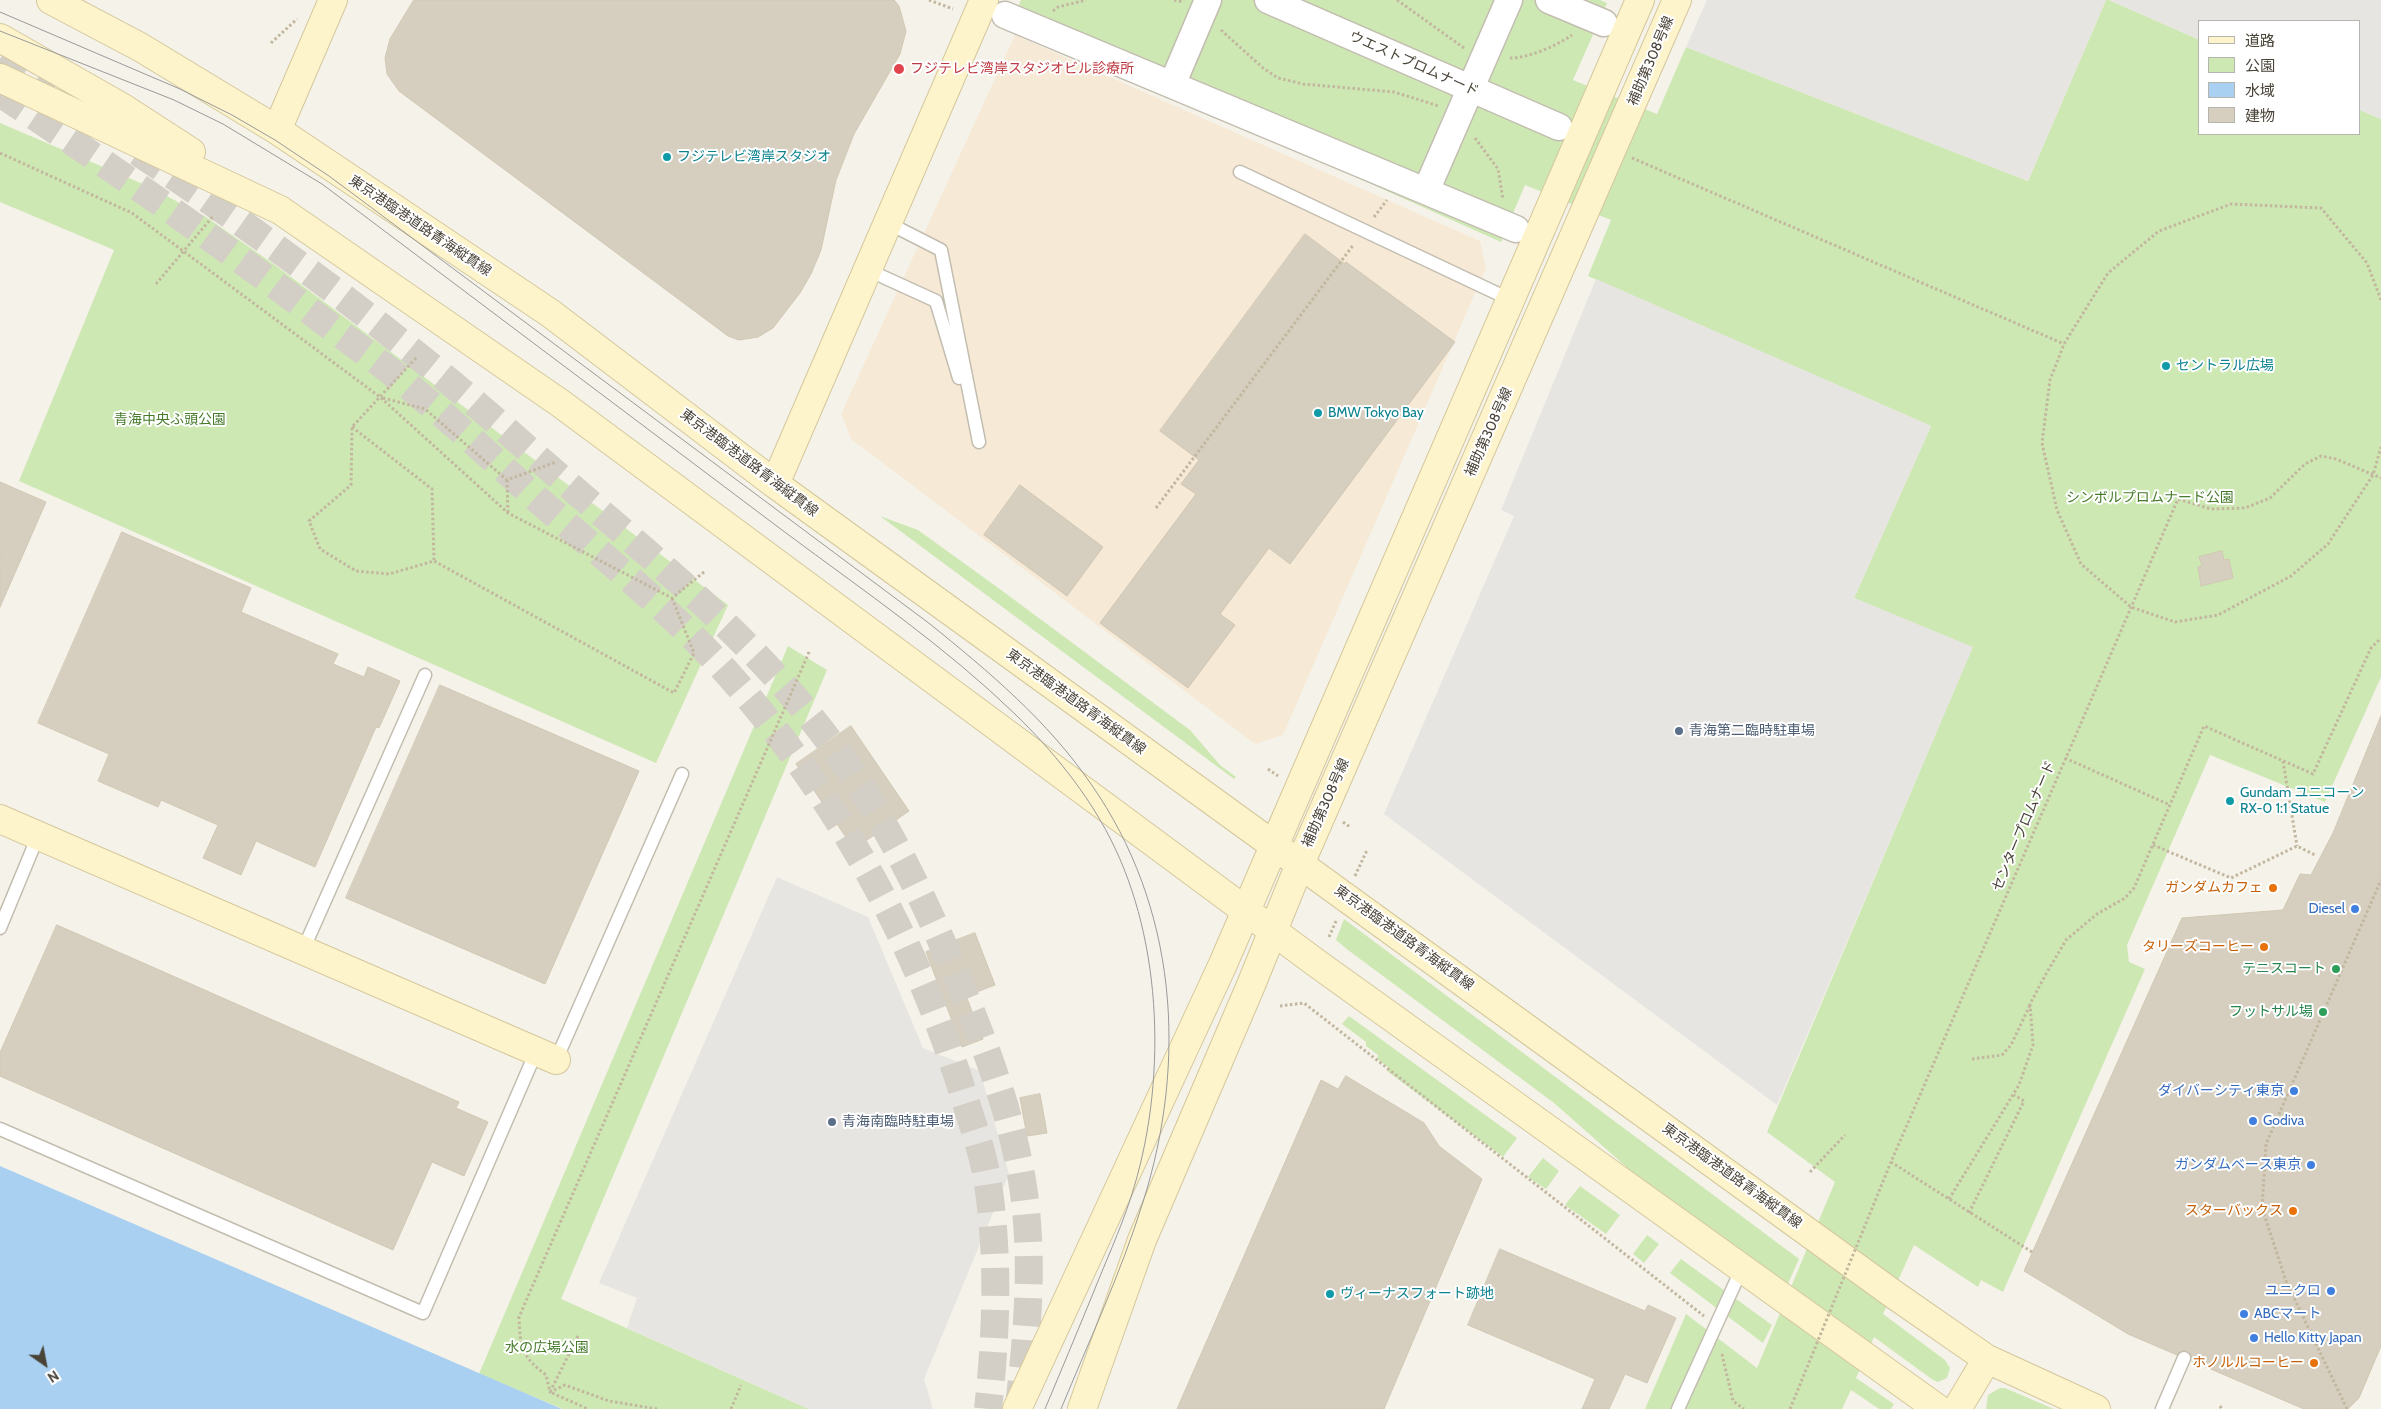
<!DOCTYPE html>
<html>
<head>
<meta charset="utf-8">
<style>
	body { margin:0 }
	#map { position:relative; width:2381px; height:1409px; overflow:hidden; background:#f5f2ea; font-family:Cabin,"Noto Sans JP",sans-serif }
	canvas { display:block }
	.legend { position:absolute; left:2198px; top:20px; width:162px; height:115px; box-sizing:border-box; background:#fff; border:1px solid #b6b4af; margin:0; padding:6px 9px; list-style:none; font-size:15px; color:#494338 }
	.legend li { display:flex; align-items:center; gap:10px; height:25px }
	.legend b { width:25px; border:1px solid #b6b4af }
	.north { position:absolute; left:20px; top:1339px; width:50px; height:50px; -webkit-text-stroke:4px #fff; paint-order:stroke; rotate:147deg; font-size:14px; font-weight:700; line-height:20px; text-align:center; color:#494338 }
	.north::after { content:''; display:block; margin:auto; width:18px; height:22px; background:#494338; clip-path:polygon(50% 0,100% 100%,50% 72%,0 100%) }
</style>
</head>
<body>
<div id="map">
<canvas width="2381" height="1409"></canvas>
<ul class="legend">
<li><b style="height:6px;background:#fef4cc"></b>道路</li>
<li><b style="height:14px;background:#cee8b4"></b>公園</li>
<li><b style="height:14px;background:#a9d0f0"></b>水域</li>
<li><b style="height:14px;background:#d6cfc0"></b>建物</li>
</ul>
<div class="north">N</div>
</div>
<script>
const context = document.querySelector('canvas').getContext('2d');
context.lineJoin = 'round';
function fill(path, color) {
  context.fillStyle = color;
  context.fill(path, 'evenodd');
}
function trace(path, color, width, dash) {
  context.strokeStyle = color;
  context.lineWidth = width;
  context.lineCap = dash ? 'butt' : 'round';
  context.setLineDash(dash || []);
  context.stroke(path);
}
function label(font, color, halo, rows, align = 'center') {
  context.font = font + ' Cabin,"Noto Sans JP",sans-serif';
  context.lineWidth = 4;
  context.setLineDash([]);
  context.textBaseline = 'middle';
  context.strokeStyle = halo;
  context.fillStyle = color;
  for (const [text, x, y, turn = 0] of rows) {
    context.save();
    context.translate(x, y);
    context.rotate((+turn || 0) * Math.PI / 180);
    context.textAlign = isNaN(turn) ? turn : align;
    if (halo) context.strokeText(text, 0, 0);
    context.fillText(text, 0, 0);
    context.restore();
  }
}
fill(new Path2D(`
	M1015 35 1480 241 1486 268 1283 735 1255 744 851 439 841 414Z`), '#f6ead7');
fill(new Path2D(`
	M1021 0H1600L1607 3 1573 80 1657 114 1686 47 2028 181 2106 0H2109L2200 40V134H2360V110L2381 119V677L2325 802 2210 755 2127 945 2129 962 2145 969 2003 1292 1981 1280 1978 1287 1914 1245 1883 1314 1945 1360 1950 1368 1947 1378 1938 1382 1933 1380 1874 1337 1856 1378 1894 1404 1891 1409H1879L1851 1390 1842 1409H1645L1686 1314 1757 1368 1835 1182 1767 1132 1972 648 1854 598 1931 426 1588 276 1611 220 1525 185 1501 242 1011 23Z
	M0 123 150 187 206 217 275 265 728 605 656 763 19 481 114 250 0 202Z
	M880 516 918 530 997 587 1190 730 1220 765 1236 777 1234 779Z
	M788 646 827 670 561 1299 809 1409H563L479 1374Z
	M1344 919 1799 1259 1787 1286 1631 1171 1554 1103 1348 950 1336 940Z
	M1349 1016 1517 1138 1503 1157 1387 1071 1389 1068 1377 1059 1378 1055 1366 1046V1042L1342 1024Z
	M1543 1158 1559 1171 1546 1189 1528 1177Z
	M1580 1186 1620 1215 1606 1234 1565 1205Z
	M1647 1235 1659 1244 1644 1263 1633 1254Z
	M1681 1259 1772 1325 1763 1343 1670 1273Z
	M2000 1388H2005L2054 1409H1986L1988 1395Z`), '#cee8b4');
fill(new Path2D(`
	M1707 0H2106L2028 181 1686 47Z
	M2109 0H2381V119L2360 110V21H2200V40Z
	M1596 279 1931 426 1854 598 1973 647 1777 1105 1384 814 1514 516 1501 510Z
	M777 877 868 917 923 1048 980 1071 1009 1174 924 1379 933 1409H809L627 1328 637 1298 599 1283Z`), '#e7e5e2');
fill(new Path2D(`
	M0 1166 562 1409H0Z`), '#a9d0f0');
const building = new Path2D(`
	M414 0H894L899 6 906 31 900 54 854 134 836 180 821 250 811 274 800 293 773 328 758 337 739 340 728 336 399 91 387 74 385 58 390 39Z
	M1305 234 1345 264 1346 262 1455 342 1290 564 1269 548 1220 614 1235 625 1188 688 1100 623 1196 494 1181 484 1199 460 1160 431Z
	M0 482 46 502 0 607Z
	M1020 485 1103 547 1067 596 984 535Z
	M122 532 251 588 241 612 338 654 333 664 364 677 368 667 400 681 379 728 376 727 315 867 256 841 241 875 203 858 218 825 161 800 158 807 98 781 109 754 38 723Z
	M2222 551 2224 560 2229 559 2233 578 2201 586 2198 567 2202 566 2199 557Z
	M440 685 639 771 545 984 346 898Z
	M2381 716V1346L2359 1398 2348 1409H2304L2192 1361 2191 1354 2187 1350 2180 1351 2177 1355 2128 1334 2024 1271 2182 918 2283 910 2300 874 2311 875 2333 833Z
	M851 726 909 811 854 849 796 764Z
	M57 925 459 1102 456 1108 488 1122 464 1176 432 1162 393 1250 0 1076V1053Z
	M975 933 995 985 966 996 983 1039 962 1047 926 952Z
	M1346 1076 1424 1123 1439 1146 1482 1179 1384 1409H1177L1321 1080 1338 1089Z
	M1040 1094 1047 1133 1027 1136 1020 1098Z
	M1500 1249 1645 1311 1648 1305 1676 1318 1647 1383 1625 1374 1609 1409H1582L1595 1379 1468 1325Z`);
fill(building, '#d6cfc0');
trace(building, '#d1c7b3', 1);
trace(new Path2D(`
	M0 59 51 93
	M0 93C114 169 226 247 335 330 363 351 392 371 418 394 459 427 497 463 536 498 601 555 671 610 729 675 836 795 914 937 962 1090 972 1123 985 1157 989 1191 999 1264 996 1337 988 1409
	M138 152C243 222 347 297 445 378 482 408 518 441 555 473 644 551 738 626 812 719 875 797 920 888 958 980 985 1044 1010 1110 1022 1180 1034 1253 1028 1325 1020 1398`), '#d3cfc6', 28, [28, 14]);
const lane = new Path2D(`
	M1240 172 1509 299
	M888 223 941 250 979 442
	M868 270 936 301 959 378
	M0 928 38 836
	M303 950 425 675
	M556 1060 682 774
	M0 1129 423 1313 536 1052
	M1678 1409 1742 1268
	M2162 1409 2184 1358`);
const street = new Path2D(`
	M1268 0 1559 127
	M1549 0 1604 23
	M1005 15 1516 229
	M1172 85 1208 0
	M1426 191 1509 0`);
const secondary = new Path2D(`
	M51 0 140 47 277 130 550 313 775 484 1896 1296 1987 1359 2096 1409
	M0 38 123 108 191 152
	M0 78 280 210 560 403 1319 965 1938 1409
	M277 130 333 0
	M775 484 984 0
	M0 819 556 1060
	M1017 1409 1223 964 1640 0
	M1082 1409 1142 1240 1251 985 1300 864 1677 0
	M1957 1409 1987 1359`);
trace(lane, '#c3bdb0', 15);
trace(street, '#c3bdb0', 29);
trace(secondary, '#d4c79b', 30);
trace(new Path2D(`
	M929 0 953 9
	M1174 0 1184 2
	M1397 0 1464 48
	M1053 11 1058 7 1086 0
	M1221 30 1263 68 1278 78 1303 84 1394 92 1439 106
	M271 43 297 19
	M1510 58C1529 58 1556 46 1572 35
	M1475 138 1498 169 1503 199
	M0 153 132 213 380 397 508 513 672 598 704 572
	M1632 158 2064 344
	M1374 217 1387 200
	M156 284 214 215
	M2381 300 2367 263 2321 208 2231 204 2159 231 2108 273 2064 344 2050 380 2042 443 2057 510 2081 564 2131 607 2175 622 2218 615 2291 576 2328 544 2373 475 2381 447
	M416 358 352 427 351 485 309 521 320 549 356 571 389 574 434 561 674 693 694 653 672 598
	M383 398 425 409 507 480 556 462
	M352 427 432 489 434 561
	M507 480 508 513
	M1156 508 1354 244
	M2065 758 2170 805
	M2283 761 2297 846
	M1268 769 1278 776
	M1343 822 1350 827
	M2153 845 2231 878 2297 846 2315 855
	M1355 876 1367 850
	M1329 937 1336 921
	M1280 1006 1304 1003 1704 1316
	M1972 1059 2002 1055 2011 1045 2030 1005
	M1810 1172 1845 1135
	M1949 1199 2019 1085 2033 1045 2030 1004 2046 974 2066 940 2097 914 2125 898 2134 888 2204 726 2313 774 2371 648 2381 638
	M1969 1213 2024 1101 2014 1095
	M2032 1252 1891 1162 2178 499 2211 509 2245 508 2270 498 2305 464 2321 456 2336 459 2381 478
	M578 1336 550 1392 588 1409
	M1722 1354 1733 1401 1744 1409
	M2220 1406 2222 1409
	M657 1409 609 1401 565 1385 550 1392 546 1375C522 1357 520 1347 519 1317L810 650
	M731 1409 741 1385
	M2347 1409 2286 1281 2262 1208 2266 1144 2381 880`), '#c2b79e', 3, [2.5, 2.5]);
trace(lane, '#fff', 12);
trace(street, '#fff', 26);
trace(secondary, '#fef4cc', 28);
trace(new Path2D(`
	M0 12 180 89 232 115 275 140 329 176 930 624C988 671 1048 721 1091 784 1177 907 1188 1060 1143 1202 1121 1273 1089 1341 1061 1409
	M0 31 174 100 223 124 322 184C477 300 631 417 786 533 864 591 946 647 1016 715 1053 751 1087 793 1110 838 1164 943 1167 1086 1131 1197 1120 1231 1105 1263 1092 1296 1076 1334 1061 1372 1045 1409`), '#999', 1);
trace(new Path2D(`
	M1790 1409 1891 1162`), '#c2b79e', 3, [2.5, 2.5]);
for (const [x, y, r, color] of [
	[899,69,6,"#e0444e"],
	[667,157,5,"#0f9aa8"],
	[2166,366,5,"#0f9aa8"],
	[1318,413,5,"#0f9aa8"],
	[1679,731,5,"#5c6f8a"],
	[2230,801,5,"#0f9aa8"],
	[2273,888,5,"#e8710a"],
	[2355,909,5,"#3f7fe0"],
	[2264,947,5,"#e8710a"],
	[2336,969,5,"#2e9e5b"],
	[2323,1012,5,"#2e9e5b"],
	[2294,1091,5,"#3f7fe0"],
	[2253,1121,5,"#3f7fe0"],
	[832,1122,5,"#5c6f8a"],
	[2311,1165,5,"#3f7fe0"],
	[2293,1211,5,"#e8710a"],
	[2331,1291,5,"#3f7fe0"],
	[1330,1294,5,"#0f9aa8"],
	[2244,1314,5,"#3f7fe0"],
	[2254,1338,5,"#3f7fe0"],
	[2314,1363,5,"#e8710a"]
]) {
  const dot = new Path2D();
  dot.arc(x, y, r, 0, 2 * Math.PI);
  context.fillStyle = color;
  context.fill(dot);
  trace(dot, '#fff', 2);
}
label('14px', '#494338', '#fff', [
	["補助第308号線",1651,61,-67],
	["ウエストプロムナード",1414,64,24],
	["東京港臨港道路青海縦貫線",420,226,34],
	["補助第308号線",1489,432,-66],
	["東京港臨港道路青海縦貫線",749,463,37],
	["東京港臨港道路青海縦貫線",1076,702,36],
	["補助第308号線",1326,803,-66],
	["センタープロムナード",2024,826,-67],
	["東京港臨港道路青海縦貫線",1404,938,36],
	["東京港臨港道路青海縦貫線",1732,1176,36]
]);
label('14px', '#be3a42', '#fff', [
	["フジテレビ湾岸スタジオビル診療所",910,69]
], 'left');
label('14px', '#0d838f', '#fff', [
	["フジテレビ湾岸スタジオ",677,157],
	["セントラル広場",2176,366],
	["BMW Tokyo Bay",1328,413],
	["Gundam ユニコーン",2240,793],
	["RX-0 1:1 Statue",2240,809],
	["ヴィーナスフォート跡地",1340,1294]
], 'left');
label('14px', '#467b2b', '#fff', [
	["青海中央ふ頭公園",170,420],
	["シンボルプロムナード公園",2150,498],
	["水の広場公園",547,1348]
]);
label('14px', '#4e5e75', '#fff', [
	["青海第二臨時駐車場",1689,731],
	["青海南臨時駐車場",842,1122]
], 'left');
label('14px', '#c56008', '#fff', [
	["ガンダムカフェ",2263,888],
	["タリーズコーヒー",2254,947],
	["スターバックス",2283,1211],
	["ホノルルコーヒー",2304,1363]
], 'right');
label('14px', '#366cbe', '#fff', [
	["Diesel",2345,909],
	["ダイバーシティ東京",2284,1091],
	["Godiva",2263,1121,"left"],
	["ガンダムベース東京",2301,1165],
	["ユニクロ",2321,1291],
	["ABCマート",2254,1314,"left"],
	["Hello Kitty Japan",2264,1338,"left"]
], 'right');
label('14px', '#27864d', '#fff', [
	["テニスコート",2326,969],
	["フットサル場",2313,1012]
], 'right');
</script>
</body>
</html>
